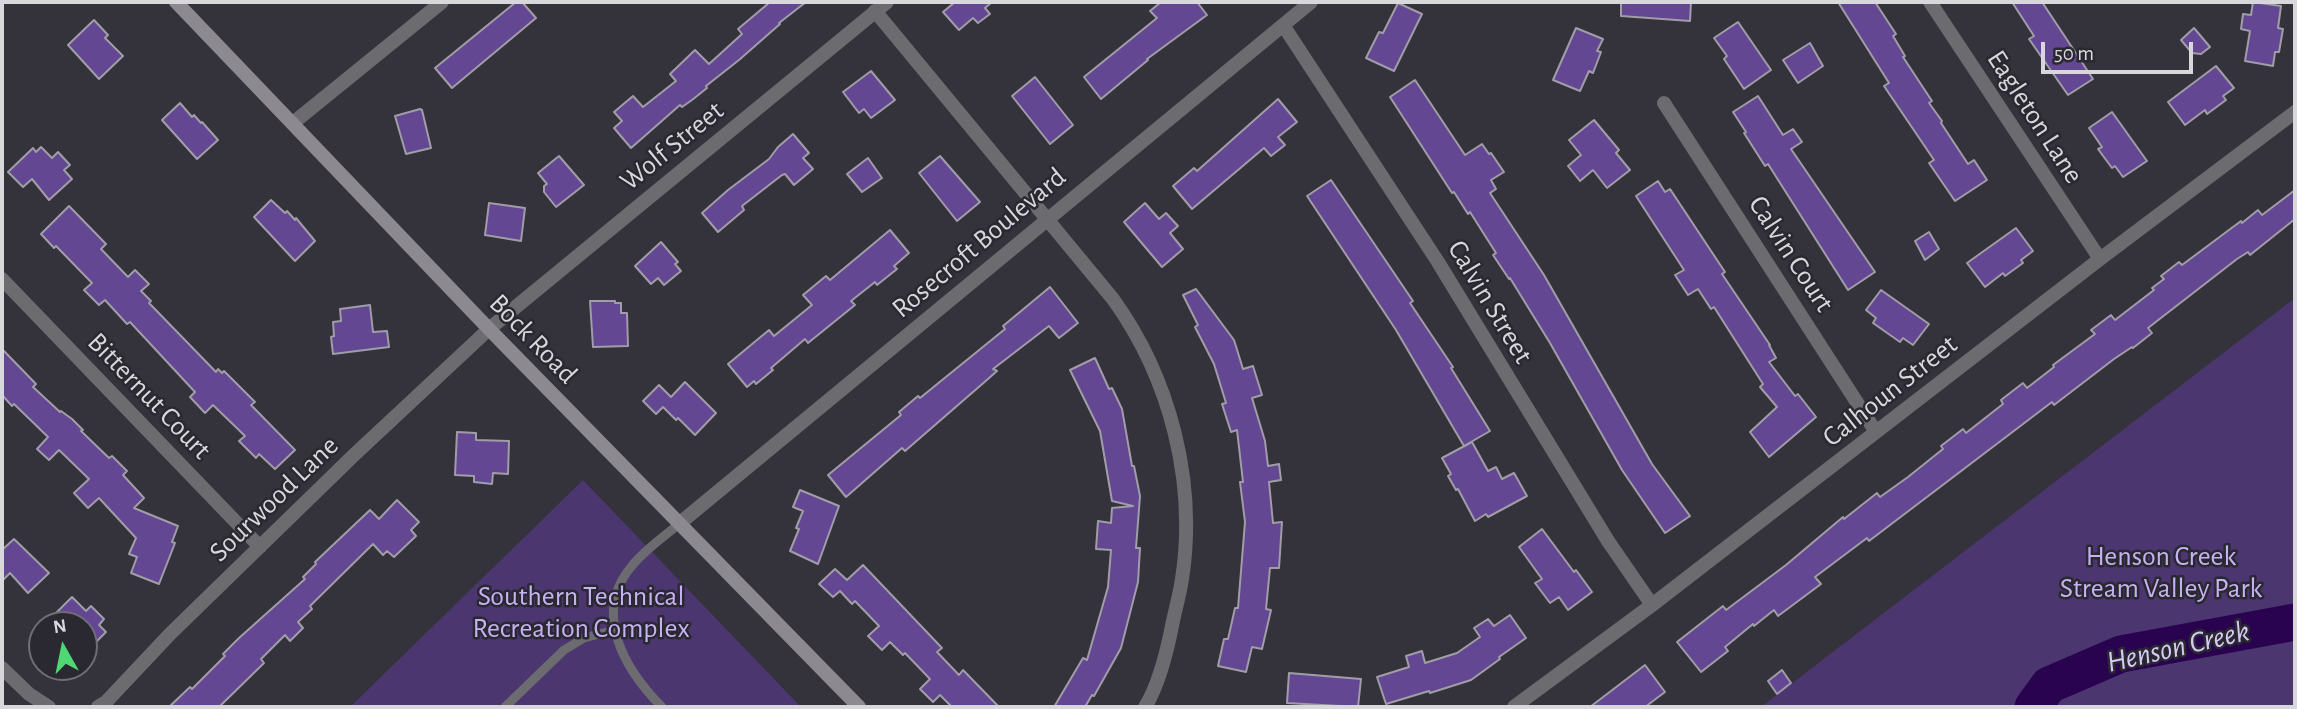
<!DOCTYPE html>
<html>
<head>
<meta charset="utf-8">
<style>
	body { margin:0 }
	#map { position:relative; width:2297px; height:709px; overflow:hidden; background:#34323a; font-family:"Alegreya Sans",sans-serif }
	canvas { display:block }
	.frame { position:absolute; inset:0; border:4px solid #d8d7dc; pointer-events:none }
	.north { position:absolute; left:28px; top:611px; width:70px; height:70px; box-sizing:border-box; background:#2a2830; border:2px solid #706e75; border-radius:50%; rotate:351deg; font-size:19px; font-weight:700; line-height:28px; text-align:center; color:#d8d7dc }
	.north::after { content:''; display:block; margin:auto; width:24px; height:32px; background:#51d674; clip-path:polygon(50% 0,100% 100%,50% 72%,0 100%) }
	.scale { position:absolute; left:2041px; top:42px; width:152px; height:32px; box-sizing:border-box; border:4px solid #d8d7dc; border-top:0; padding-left:9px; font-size:21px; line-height:24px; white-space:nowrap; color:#d8d7dc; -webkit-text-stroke:5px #2a2830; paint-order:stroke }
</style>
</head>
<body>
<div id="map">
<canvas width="2297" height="709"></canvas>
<div class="frame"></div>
<div class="north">N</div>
<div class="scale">50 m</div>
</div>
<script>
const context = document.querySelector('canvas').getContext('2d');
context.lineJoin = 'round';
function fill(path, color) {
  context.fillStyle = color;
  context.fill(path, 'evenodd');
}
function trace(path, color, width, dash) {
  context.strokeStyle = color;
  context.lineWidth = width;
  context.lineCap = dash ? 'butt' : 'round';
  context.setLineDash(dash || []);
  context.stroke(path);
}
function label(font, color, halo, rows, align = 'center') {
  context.font = font + ' "Alegreya Sans",sans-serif';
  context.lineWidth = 5;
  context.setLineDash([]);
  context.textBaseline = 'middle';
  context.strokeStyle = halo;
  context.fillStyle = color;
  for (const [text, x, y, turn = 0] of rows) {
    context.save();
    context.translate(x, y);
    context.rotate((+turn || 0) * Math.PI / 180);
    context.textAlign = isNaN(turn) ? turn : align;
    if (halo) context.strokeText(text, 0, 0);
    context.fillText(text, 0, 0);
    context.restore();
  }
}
fill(new Path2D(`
	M2295 298V707H1761Z
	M583 480 801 707H350Z`), '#4b366f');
trace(new Path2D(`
	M2033 707 2049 685 2121 654 2295 622`), '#29034f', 37);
const building = new Path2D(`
	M516 2H522L536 18 452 88 435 68Z
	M770 2H806L779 23 780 24 739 60 706 86 707 88 692 100 682 107 680 105 631 148 614 128 622 121 614 112 633 96 643 107 676 81 670 74 695 50 709 64 742 34 738 29Z
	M955 2H992L985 8 990 14 978 23 973 18 959 30 943 12Z
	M1161 2H1197L1207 15 1147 59 1148 60 1101 99 1084 77 1157 18 1150 11Z
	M1621 2H1691L1690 21 1621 16Z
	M1838 2H1875L1896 34 1893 36 1905 56 1903 57 1932 101 1929 103 1942 121 1941 123 1968 164 1974 160 1987 180 1955 201 1929 163 1934 160 1884 86 1889 83Z
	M2012 2H2042L2093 79 2068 95 2029 39 2034 36Z
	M2253 2 2281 6 2278 28 2283 29 2279 52H2275L2273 66 2245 61 2250 31 2241 29 2243 14 2251 15Z
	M1398 3 1422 14 1394 71 1366 58 1379 32 1383 33Z
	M94 20 108 35 105 38 123 56 99 79 68 45Z
	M1738 22 1771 70 1744 89 1724 59 1727 56 1714 38Z
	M1576 28 1603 39 1597 51 1601 52 1593 73 1589 71 1580 91 1553 80Z
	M2194 28 2210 47 2201 54 2192 53 2181 40Z
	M1810 43 1823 66 1798 83 1783 60Z
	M2216 66 2234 88 2223 96 2226 100 2207 114 2205 110 2185 125 2168 102Z
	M871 71 895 100 871 118 864 109 859 113 843 92Z
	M1035 77 1073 125 1050 144 1012 96Z
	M1415 80 1465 155 1482 144 1489 154 1491 153 1504 172 1491 180 1496 189 1490 193 1544 275 1652 464 1690 516 1665 533 1622 470 1550 343 1510 278 1509 279 1493 255 1496 253 1470 212 1468 214 1454 192 1452 193 1390 97Z
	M1758 96 1783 135 1793 129 1802 142 1791 149 1875 272 1848 290 1768 164 1765 166 1744 133 1746 132 1733 112Z
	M1278 99 1297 122 1278 137 1285 145 1271 156 1264 148 1192 209 1173 186 1194 168 1197 171Z
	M180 103 192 117 194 115 201 123 202 122 218 140 197 159 162 120Z
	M420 109 422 110 431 148 406 154 395 116Z
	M2112 112 2147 161 2123 177 2115 166 2112 168 2098 149 2102 147 2089 128Z
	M1594 120 1619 150 1616 153 1630 170 1607 188 1593 170 1580 181 1568 166 1581 155 1569 140Z
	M793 134 809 153 803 158 813 169 794 185 785 174 782 175 742 206 744 210 718 232 702 213 728 190 769 159 778 147Z
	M41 147 52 158 58 152 70 165 64 170 72 179 49 200 32 179 23 187 8 172 33 148 36 152Z
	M559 156 584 185 556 207 544 192V186L547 184 538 173Z
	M940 156 980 202 957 221 919 173Z
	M868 158 882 178 862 192 847 174Z
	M1331 180 1413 301 1410 303 1453 367 1451 368 1490 431 1464 446 1396 330 1307 196Z
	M1658 181 1665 192 1670 189 1725 272 1722 274 1770 345H1769L1776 358 1769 362 1795 396 1798 394 1816 417 1769 457 1750 432 1777 407 1760 387 1763 384 1714 307 1711 309 1698 289 1688 295 1675 275 1684 270 1636 196Z
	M2295 190V219L2250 255 2248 252 2237 259 2148 328 2152 333 2133 348 2132 347 2114 359 2054 405 2052 402 1869 541 1867 538 1815 577 1821 584 1778 616 1774 610 1754 626 1753 624 1725 647 1728 651 1701 672 1677 642 1723 606 1726 610 1786 565 1843 517 1844 519 1877 493 1880 497 1908 477 1943 449 1941 446 1963 429 1966 433 2003 404 2001 400 2023 383 2027 388 2054 367 2053 365 2095 334 2091 330 2111 315 2115 320 2154 290 2152 288 2164 279 2161 276 2179 262 2182 265 2241 221 2242 223 2258 210 2262 215Z
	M271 200 285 213 287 211 295 220 296 218 315 241 295 261 254 217Z
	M489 203 525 208 521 241 485 235Z
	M1145 203 1159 219 1166 213 1178 226 1170 233 1183 249 1162 267 1124 222Z
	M69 206 106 244 101 249 128 277 135 270 149 284 141 291 151 301 149 303 216 372 218 369 222 373 224 371 255 402 251 405 295 450 275 469 259 454 256 458 239 441 245 436 213 405 205 413 190 397 195 392 130 322 127 324 105 300 99 305 84 290 92 283 56 246 54 248 41 234Z
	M2016 228 2033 251 2021 260 2023 263 2005 276 2003 273 1985 287 1967 263Z
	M890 230 909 253 894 266 897 269 877 285 875 282 851 301 855 305 808 343 805 339 771 368 773 370 756 384 754 381 747 387 728 364 769 330 774 336 812 305 803 295 826 276 830 280Z
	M1929 232 1939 249 1925 260 1915 241Z
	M661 242 678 262 675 264 681 271 664 285 658 278 651 284 635 266Z
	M1050 287 1078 323 1059 338 1049 326 993 369 997 371 988 379 905 451 902 448 846 497 828 475 901 415 899 412 918 396 920 398 1005 329 1003 326Z
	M1196 289 1234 340 1243 369 1253 366 1262 395 1252 398 1265 441 1268 466 1279 464 1281 480 1269 482 1273 523 1282 522 1279 568H1270L1266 609 1271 610 1262 649 1252 647 1246 672 1218 666 1224 639H1228L1235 608H1238L1245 522 1240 482H1243L1237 430 1231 432 1222 404 1226 403 1214 364 1195 327 1198 325 1183 295Z
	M1881 290 1929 324 1913 345 1903 338 1900 342 1873 323 1876 318 1866 310Z
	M590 301H615V303H621V313H627L628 346 593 347Z
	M370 305 373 332 387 331 389 347 333 354 331 337 334 336 333 322 341 321 340 309Z
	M2 349 36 384 33 387 60 412 61 411 72 419 83 430 81 431 109 458 112 456 127 471 123 475 144 498 134 508 178 526 172 542 175 543 159 584 131 573 137 557 129 554 136 538 99 498 88 508 74 493 89 479 59 450 49 460 37 449 48 437 14 404 12 406 2 395Z
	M1095 358 1109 389 1112 388 1122 409 1132 466H1134L1140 496 1136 548H1140L1138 582 1121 648 1094 696 1092 695 1085 707H1054L1083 658 1087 660 1108 587 1111 550 1096 549 1098 521 1111 523 1112 508 1133 506 1112 501 1100 431 1070 370Z
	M685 382 716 413 695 435 678 418 676 420 663 407 656 414 643 401 659 385 671 397Z
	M457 432 476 433V440L509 441 508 474 493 473 492 484 474 482V476L455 475Z
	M1472 442 1488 471 1496 467 1502 479 1514 473 1527 496 1488 517 1486 514 1475 521 1458 489 1456 490 1448 476 1451 474 1442 458Z
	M800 490 839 506 818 564 790 551 799 529 796 528 803 511 793 507Z
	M397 500 419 522 411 530 416 536 394 557 387 551 383 555 373 544 310 606 312 609 298 622 303 628 290 641 285 635 261 659 264 663 219 707H169L190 687 192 689 225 656 223 654 239 638 305 579 303 577 316 564 315 562 370 510 379 519Z
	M1542 529 1574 572 1576 570 1592 592 1568 610 1559 597 1550 603 1535 583 1542 579 1519 547Z
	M14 539 49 573 28 593 10 573 2 581V550Z
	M863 565 942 648 937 652 959 675 963 670 999 707H952L940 695 933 702 920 689 930 679 905 653 903 655 890 642 882 650 868 636 879 626 855 601 852 604 840 591 833 597 819 584 835 569 847 580Z
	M72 597 86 611 91 606 104 619 99 625 106 632 84 654V625H44Z
	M1510 615 1526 638 1499 657 1500 659 1471 680 1430 693 1429 691 1386 704 1377 677 1409 667 1406 656 1422 651 1425 663 1457 653 1480 637 1474 628 1488 619 1494 626Z
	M1645 665 1665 692 1645 707H1590Z
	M1782 670 1791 683 1777 694 1768 681Z
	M1289 673 1361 679 1358 707 1287 703Z`);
fill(building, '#634793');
trace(building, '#a09da7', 2);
trace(new Path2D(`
	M505 707 564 650 584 638 614 630
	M662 707C625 670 592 614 631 567 644 550 664 537 680 523`), '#6c6b6f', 9);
trace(new Path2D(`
	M1930 2 2100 259
	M875 11 1113 299C1170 378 1197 482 1182 579 1180 593 1176 607 1173 621 1168 647 1159 685 1145 707
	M1283 25 1438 262 1608 541 1652 605
	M1664 103 1876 432
	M293 123 442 2
	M2 279 260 547
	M680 523 1311 2
	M2 668 29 694 49 707
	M98 707 106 702 170 634 354 455 489 329 887 2
	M1514 707 1652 605 2100 259 2295 112`), '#6c6b6f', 14);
trace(new Path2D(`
	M176 2 489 329 859 707`), '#8c8a90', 14);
label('28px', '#d8d7dc', '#2a2830', [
	["Eagleton Lane",2035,117,57],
	["Wolf Street",672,146,-39],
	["Rosecroft Boulevard",979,243,-40],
	["Calvin Court",1791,254,57],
	["Calvin Street",1490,302,59],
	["Bock Road",533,339,46],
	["Calhoun Street",1890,391,-38],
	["Bitternut Court",149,396,46],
	["Sourwood Lane",274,499,-44]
]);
label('28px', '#c6b1f1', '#2a2830', [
	["Henson Creek",2161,557],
	["Stream Valley Park",2161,589],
	["Southern Technical",581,597],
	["Recreation Complex",581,629]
]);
label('italic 30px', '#d6c9f4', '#2a2830', [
	["Henson Creek",2178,647,-13]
]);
</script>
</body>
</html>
